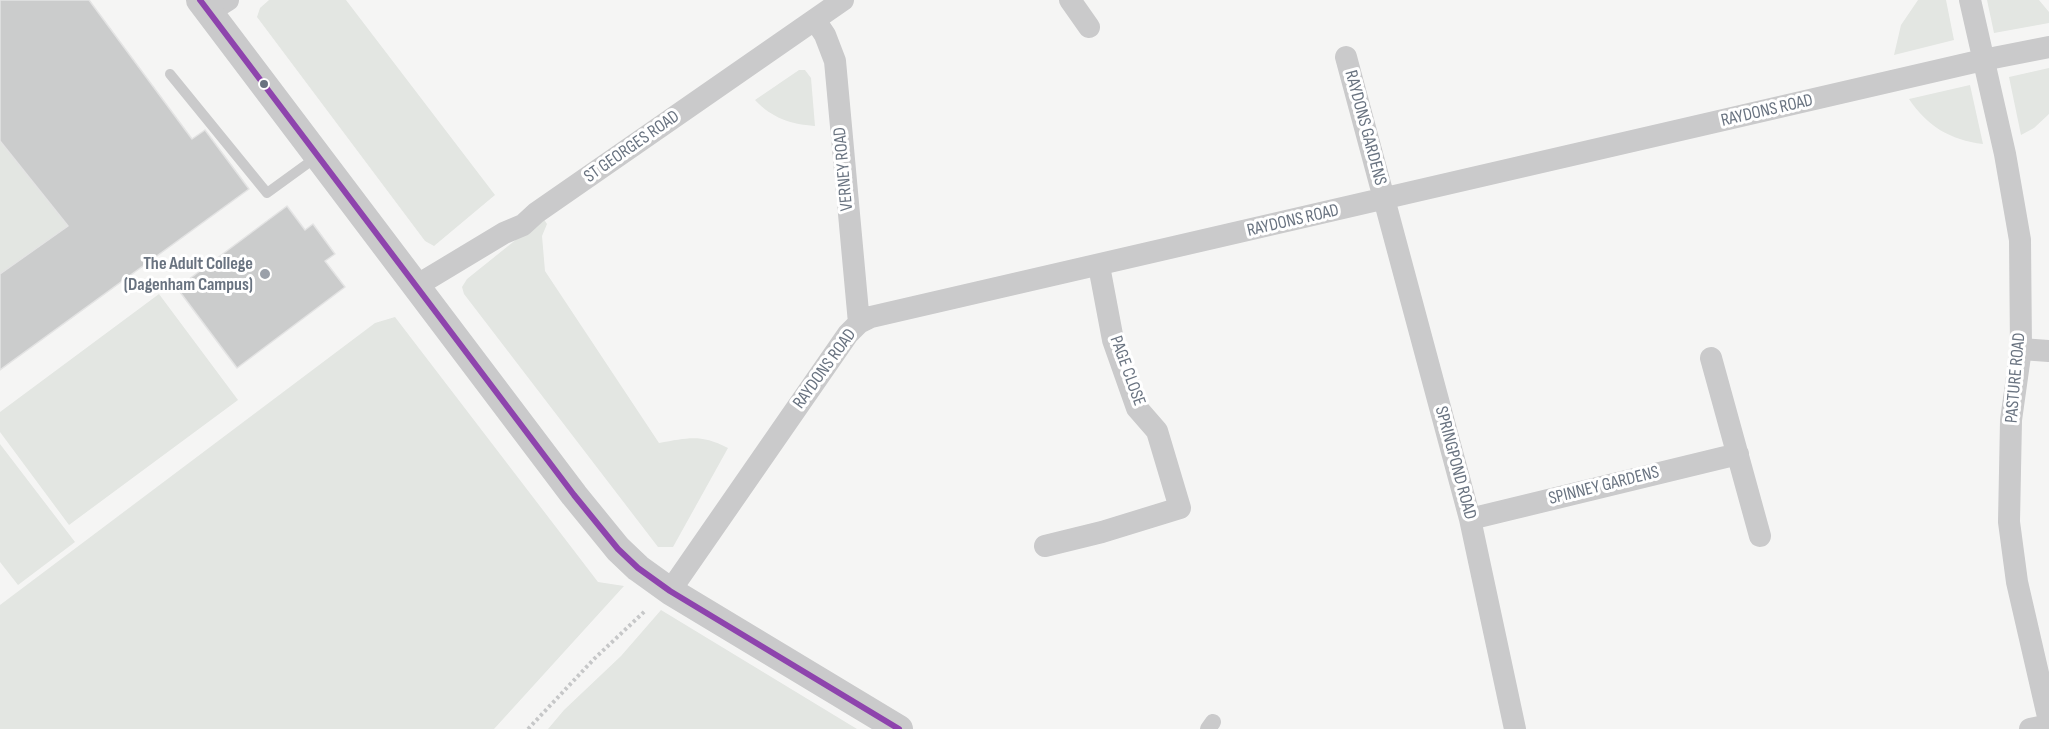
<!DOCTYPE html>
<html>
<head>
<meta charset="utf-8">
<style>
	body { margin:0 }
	canvas { display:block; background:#f5f5f4 }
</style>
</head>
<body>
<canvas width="2049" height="729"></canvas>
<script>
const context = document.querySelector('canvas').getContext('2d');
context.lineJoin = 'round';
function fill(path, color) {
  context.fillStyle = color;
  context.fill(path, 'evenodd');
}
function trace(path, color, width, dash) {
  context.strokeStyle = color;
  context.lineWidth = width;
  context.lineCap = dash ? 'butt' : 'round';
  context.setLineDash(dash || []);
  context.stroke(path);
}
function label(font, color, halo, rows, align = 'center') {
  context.font = font + ' "Sofia Sans Condensed",sans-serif';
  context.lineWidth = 6;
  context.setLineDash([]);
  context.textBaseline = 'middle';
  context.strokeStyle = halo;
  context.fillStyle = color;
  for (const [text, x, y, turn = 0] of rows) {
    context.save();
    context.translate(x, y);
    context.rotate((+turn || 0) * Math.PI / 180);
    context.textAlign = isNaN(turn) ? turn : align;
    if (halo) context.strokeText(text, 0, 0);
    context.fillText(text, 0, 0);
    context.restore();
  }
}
fill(new Path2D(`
	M269 0H346L495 195 434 246 425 241 257 17 260 8Z
	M1918 0H1946L1954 40 1894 55 1901 25Z
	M1987 0H2039L2049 12V23L1994 33Z
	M2049 68V114L2034 128 2021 135 2009 77Z
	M799 70H805L811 78 815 126C790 124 772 118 755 100Z
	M1970 85 1983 144C1950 140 1927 126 1909 99Z
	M0 141 68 226 0 274Z
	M543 218 547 224 542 236 545 271 659 443C689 438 700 434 728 448L673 547H658L464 294 462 287 467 279Z
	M159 294 238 400 69 525 0 432V412Z
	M395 317 598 582 624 586 494 729H0V605L375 323Z
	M0 444 75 542 18 585 0 562Z
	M661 610 857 729H548L564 710 621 656Z`), '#e3e6e2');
const building = new Path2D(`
	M0 0H89L192 139 205 130 249 189 0 370V274L68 226 0 141Z
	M287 206 305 230 313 224 335 254 325 261 345 287 237 368 177 288Z`);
fill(building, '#cbcccc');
trace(building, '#e4e4e4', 1.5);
trace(new Path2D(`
	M528 729 594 659 645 611`), '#c6c7c8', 4, [3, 3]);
trace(new Path2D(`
	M170 74 267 193 318 156`), '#cacacb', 10);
trace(new Path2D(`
	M1208 729 1213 722`), '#cacacb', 16);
trace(new Path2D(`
	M1070 0 1089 27
	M1970 0 2005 154 2020 240 2021 349 2011 420 2009 522 2017 582 2049 721
	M209 12 228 0
	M815 20 825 35 835 61 859 323
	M1346 57 1470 519 1515 729
	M416 286 504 233 523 225 536 213 843 0
	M2021 349 2049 351
	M1711 358 1760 536
	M1470 519 1738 454
	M1045 546 1102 532 1180 508 1157 431 1137 408 1113 340 1099 266
	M670 591 848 334 859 323 871 317 1983 60 2049 47
	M2030 729 2049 725`), '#cacacb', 22);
trace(new Path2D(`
	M200 0 574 495 618 549 638 568 670 591 899 729`), '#cacacb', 28);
trace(new Path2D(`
	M200 0 574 495 618 549 638 568 670 591 899 729`), '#8e44ad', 6);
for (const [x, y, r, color] of [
	[264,84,5,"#697380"],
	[265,274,6,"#9aa0a9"]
]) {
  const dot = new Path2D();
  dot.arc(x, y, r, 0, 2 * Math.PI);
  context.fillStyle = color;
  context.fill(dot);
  trace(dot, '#fff', 2);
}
label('18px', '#697380', '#fff', [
	["RAYDONS ROAD",1767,111,-13],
	["RAYDONS GARDENS",1365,128,75],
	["ST GEORGES ROAD",632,147,-35],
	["VERNEY ROAD",844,169,-95],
	["RAYDONS ROAD",1293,221,-13],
	["RAYDONS ROAD",825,369,-54],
	["PAGE CLOSE",1127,371,70],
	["PASTURE ROAD",2016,378,-85],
	["SPRINGPOND ROAD",1455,463,75],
	["SPINNEY GARDENS",1604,486,-14]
]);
label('bold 18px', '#697380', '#fff', [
	["The Adult College",253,264],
	["(Dagenham Campus)",253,285]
], 'right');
</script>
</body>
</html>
